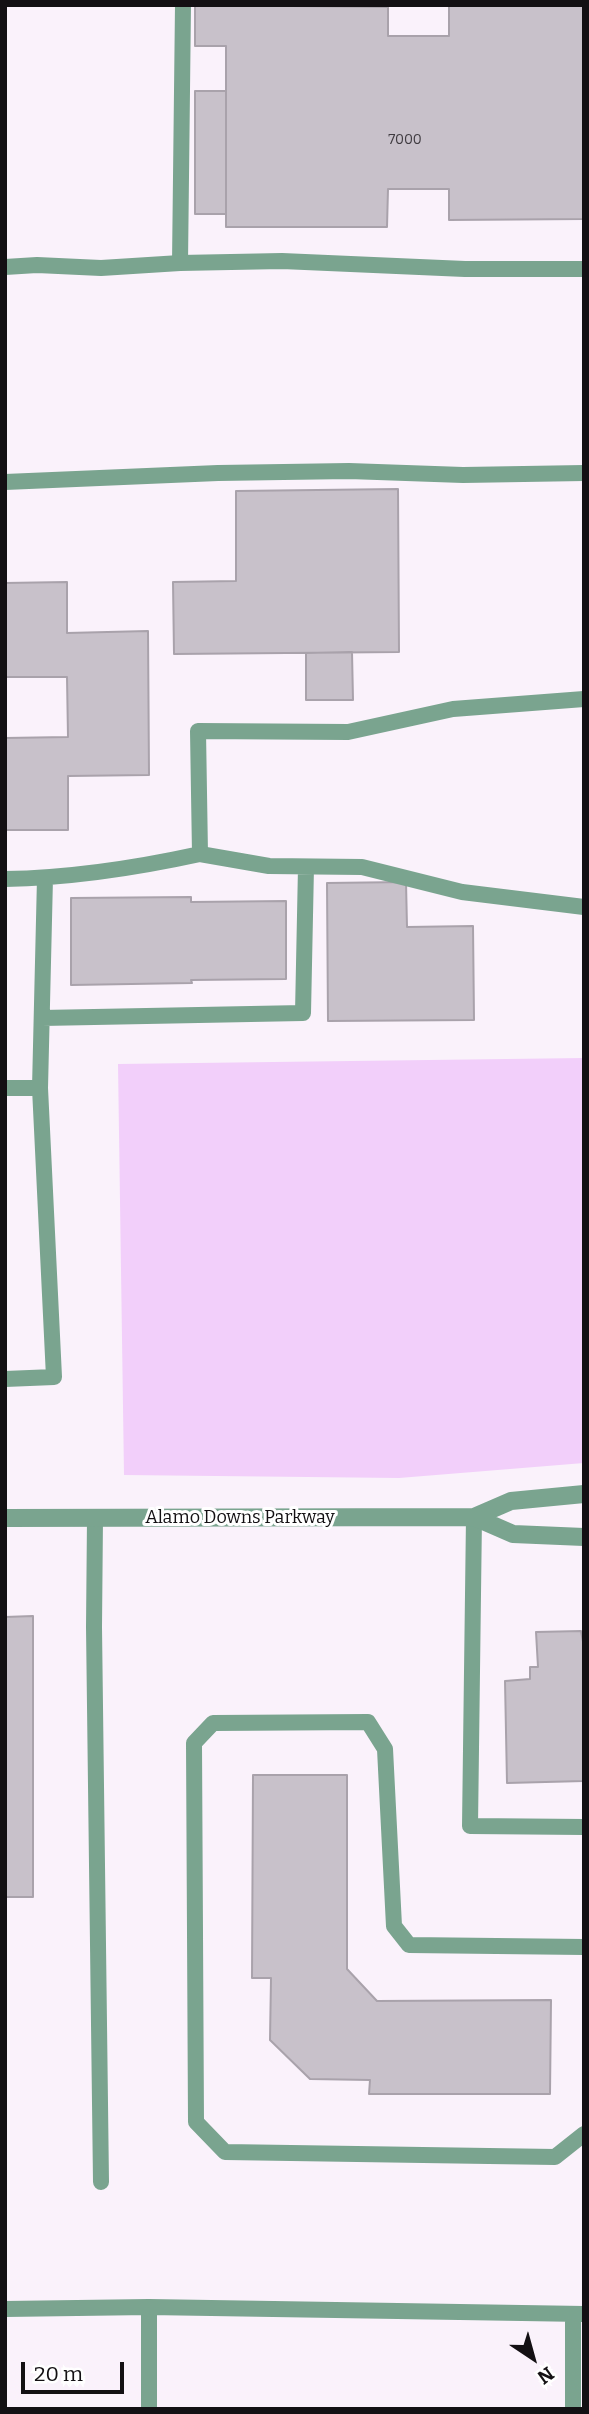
<!DOCTYPE html>
<html>
<head>
<meta charset="utf-8">
<style>
	body { margin:0 }
	#map { position:relative; width:589px; height:2414px; overflow:hidden; background:#faf2fb; font-family:Bitter,serif }
	canvas { display:block }
	.frame { position:absolute; inset:0; border:7px solid #131013; pointer-events:none }
	.north { position:absolute; left:498px; top:2323px; width:70px; height:70px; -webkit-text-stroke:5px #fff; paint-order:stroke; rotate:144deg; font-size:19px; font-weight:700; line-height:28px; text-align:center; color:#131013 }
	.north::after { content:''; display:block; margin:auto; width:24px; height:32px; background:#131013; clip-path:polygon(50% 0,100% 100%,50% 72%,0 100%) }
	.scale { position:absolute; left:21px; top:2362px; width:103px; height:32px; box-sizing:border-box; border:4px solid #131013; border-top:0; padding-left:9px; font-size:21px; line-height:24px; white-space:nowrap; color:#131013; -webkit-text-stroke:5px #fff; paint-order:stroke }
</style>
</head>
<body>
<div id="map">
<canvas width="589" height="2414"></canvas>
<div class="frame"></div>
<div class="north">N</div>
<div class="scale">20 m</div>
</div>
<script>
const context = document.querySelector('canvas').getContext('2d');
context.lineJoin = 'round';
function fill(path, color) {
  context.fillStyle = color;
  context.fill(path, 'evenodd');
}
function trace(path, color, width, dash) {
  context.strokeStyle = color;
  context.lineWidth = width;
  context.lineCap = dash ? 'butt' : 'round';
  context.setLineDash(dash || []);
  context.stroke(path);
}
function label(font, color, halo, rows, align = 'center') {
  context.font = font + ' Bitter,serif';
  context.lineWidth = 6;
  context.setLineDash([]);
  context.textBaseline = 'middle';
  context.strokeStyle = halo;
  context.fillStyle = color;
  for (const [text, x, y, turn = 0] of rows) {
    context.save();
    context.translate(x, y);
    context.rotate((+turn || 0) * Math.PI / 180);
    context.textAlign = isNaN(turn) ? turn : align;
    if (halo) context.strokeText(text, 0, 0);
    context.fillText(text, 0, 0);
    context.restore();
  }
}
fill(new Path2D(`
	M584 1058V1463L399 1478 124 1475 118 1064Z`), '#f2cffa');
const building = new Path2D(`
	M195 5 388 7V36H449V6L584 5V219L449 220V189H388L387 227H226V46H195Z
	M195 91H226V214H195Z
	M398 489 399 652 174 654 173 582 236 581V491Z
	M67 582V633L148 631 149 775 68 776V830H5V738L68 737 67 677H5V583Z
	M352 652 353 700H306V653Z
	M406 882 407 927 473 926 474 1020 328 1021 327 883Z
	M191 897V902L286 901V979L191 980 192 983 71 985V898Z
	M33 1616V1897H5V1617Z
	M581 1631 584 1647V1781L507 1783 505 1681 530 1679V1667H538L536 1632Z
	M253 1775H347V1969L377 2001 551 2000 550 2094H369L370 2080 310 2079 270 2040 271 1978H252Z`);
fill(building, '#c8c1ca');
trace(building, '#a9a2ab', 2);
trace(new Path2D(`
	M180 263 183 5
	M5 267 37 265 101 268 180 263 282 261 465 269H584
	M5 482 218 473 349 471 463 475 584 473
	M200 854 269 866 362 867 462 892 584 907
	M5 879C71 878 136 868 200 854L198 731 348 732 453 709 584 699
	M42 1018 303 1013 306 867
	M5 1088H40L45 878
	M5 1379 54 1377 40 1088
	M474 1517 470 1826 584 1827
	M95 1518 94 1627 101 2182
	M584 1947 409 1945 394 1926 385 1749 368 1722 213 1723 194 1743 196 2122 225 2152 555 2157 584 2134
	M149 2307V2409
	M5 2309 149 2307 584 2314
	M573 2315V2409`), '#7aa48f', 16);
trace(new Path2D(`
	M474 1517 511 1501 584 1494
	M5 1518 474 1517 513 1534 584 1537`), '#7aa48f', 18);
label('14px', '#403c41', null, [
	["7000",405,140]
]);
label('18px', '#131013', '#fff', [
	["Alamo Downs Parkway",240,1518]
]);
</script>
</body>
</html>
